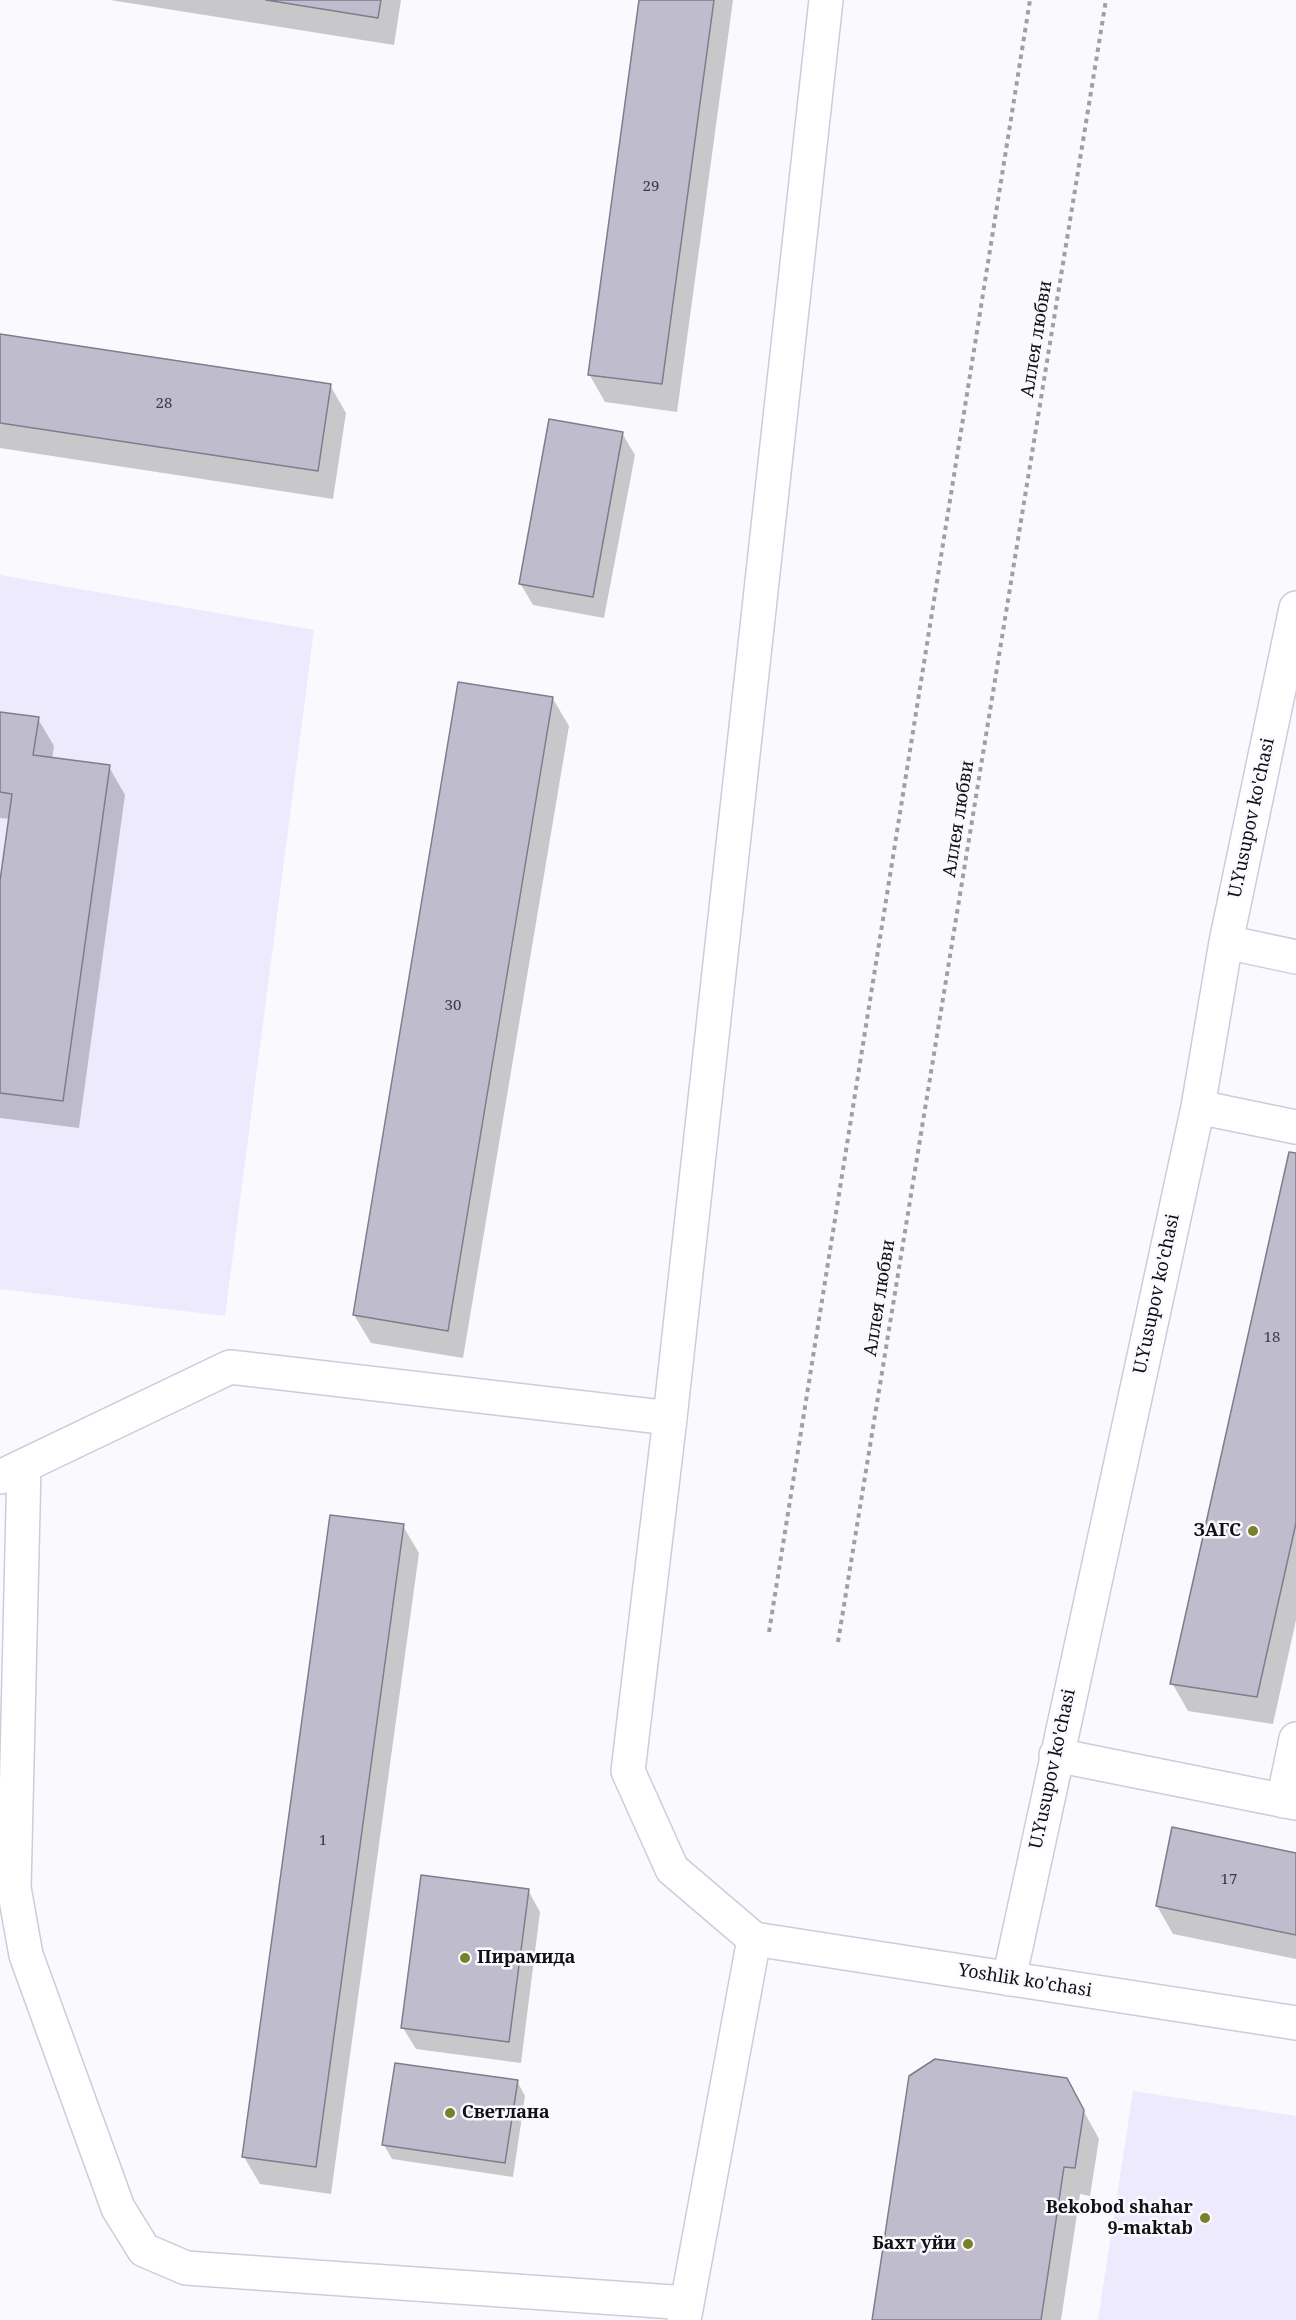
<!DOCTYPE html>
<html>
<head>
<meta charset="utf-8">
<style>
	body { margin:0 }
	canvas { display:block; background:#faf9fd }
</style>
</head>
<body>
<canvas width="1296" height="2320"></canvas>
<script>
const context = document.querySelector('canvas').getContext('2d');
context.lineJoin = 'round';
function fill(path, color) {
  context.fillStyle = color;
  context.fill(path, 'evenodd');
}
function trace(path, color, width, dash) {
  context.strokeStyle = color;
  context.lineWidth = width;
  context.lineCap = dash ? 'butt' : 'round';
  context.setLineDash(dash || []);
  context.stroke(path);
}
function label(font, color, halo, rows, align = 'center') {
  context.font = font + ' "Noto Serif",serif';
  context.lineWidth = 5;
  context.setLineDash([]);
  context.textBaseline = 'middle';
  context.strokeStyle = halo;
  context.fillStyle = color;
  for (const [text, x, y, turn = 0] of rows) {
    context.save();
    context.translate(x, y);
    context.rotate((+turn || 0) * Math.PI / 180);
    context.textAlign = isNaN(turn) ? turn : align;
    if (halo) context.strokeText(text, 0, 0);
    context.fillText(text, 0, 0);
    context.restore();
  }
}
fill(new Path2D(`
	M0 575 314 630 225 1316 0 1289Z
	M1133 2091 1296 2116V2320H1098Z`), '#edeafe');
fill(new Path2D(`
	M110 0H401L394 45Z
	M640 0H733L677 412 605 402 589 374Z
	M0 335 330 385 346 413 333 499 0 448Z
	M622 433 635 455 604 618 533 605 520 583Z
	M553 699 569 726 463 1358 371 1343 354 1315Z
	M0 713 38 719 54 746 52 759 109 767 125 795 79 1128 0 1118V892L10 819 0 818Z
	M1296 1155V1620L1273 1724 1188 1711 1172 1683Z
	M403 1526 419 1553 331 2194 260 2184 244 2157Z
	M1296 1854V1959L1173 1934 1157 1906Z
	M528 1890 540 1912 521 2063 416 2049 403 2028Z
	M517 2081 525 2096 513 2177 392 2159 384 2145Z
	M1082 2108 1099 2139 1090 2196 1080 2194 1061 2320H874Z`), '#0003');
const building = new Path2D(`
	M266 0H381L378 18Z
	M639 0H714L662 384 588 375Z
	M0 334 331 384 318 471 0 423Z
	M549 419 623 432 593 597 519 584Z
	M458 682 553 697 448 1331 353 1315Z
	M0 712 39 717 33 755 110 765 63 1101 0 1093V881L12 794 0 792Z
	M1289 1152 1296 1153V1523L1257 1697 1170 1684Z
	M330 1515 404 1524 316 2167 242 2157Z
	M1172 1827 1296 1853V1935L1156 1906Z
	M421 1875 529 1889 509 2042 401 2028Z
	M935 2059 1067 2078 1084 2110 1075 2168 1064 2167 1041 2320H872L909 2076Z
	M395 2063 518 2080 505 2163 382 2145Z`);
fill(building, '#bfbcce');
trace(building, '#7f7c8c', 1.5);
const minor = new Path2D(`
	M1226 942 1296 957
	M1198 1107 1296 1127
	M24 1466 14 1888 26 1955 118 2208 144 2250 186 2268 687 2303
	M0 1477 230 1367 670 1418
	M1056 1755 1296 1803
	M1283 1801 1296 1739
	M754 1939 672 1869 628 1771 670 1418 826 0
	M754 1939 1296 2023
	M1009 1979 1198 1107 1226 942 1296 608
	M684 2320 754 1939`);
trace(minor, '#cecbdd', 36);
trace(new Path2D(`
	M769 1632 1030 0
	M838 1642 1106 0`), '#a09fa4', 4, [4.5, 4.5]);
trace(minor, '#fff', 33);
for (const [x, y, r, color] of [
	[1253,1531,6,"#79802a"],
	[465,1958,6,"#79802a"],
	[450,2113,6,"#79802a"],
	[1205,2218,6,"#79802a"],
	[968,2244,6,"#79802a"]
]) {
  const dot = new Path2D();
  dot.arc(x, y, r, 0, 2 * Math.PI);
  context.fillStyle = color;
  context.fill(dot);
  trace(dot, '#faf9fd', 2);
}
label('15px', '#3c3b44', null, [
	["29",651,187],
	["28",164,404],
	["30",453,1006],
	["18",1272,1338],
	["1",323,1841],
	["17",1229,1880]
]);
label('18px', '#111016', '#faf9fd', [
	["Аллея любви",1037,339,-81],
	["U.Yusupov ko'chasi",1252,818,-78],
	["Аллея любви",959,819,-81],
	["U.Yusupov ko'chasi",1157,1294,-78],
	["Аллея любви",880,1298,-81],
	["U.Yusupov ko'chasi",1053,1769,-78],
	["Yoshlik ko'chasi",1025,1981,9]
]);
label('bold 18px', '#111016', '#faf9fd', [
	["ЗАГС",1241,1531],
	["Пирамида",477,1958,"left"],
	["Светлана",462,2113,"left"],
	["Bekobod shahar",1193,2208],
	["9-maktab",1193,2229],
	["Бахт уйи",956,2244]
], 'right');
</script>
</body>
</html>
